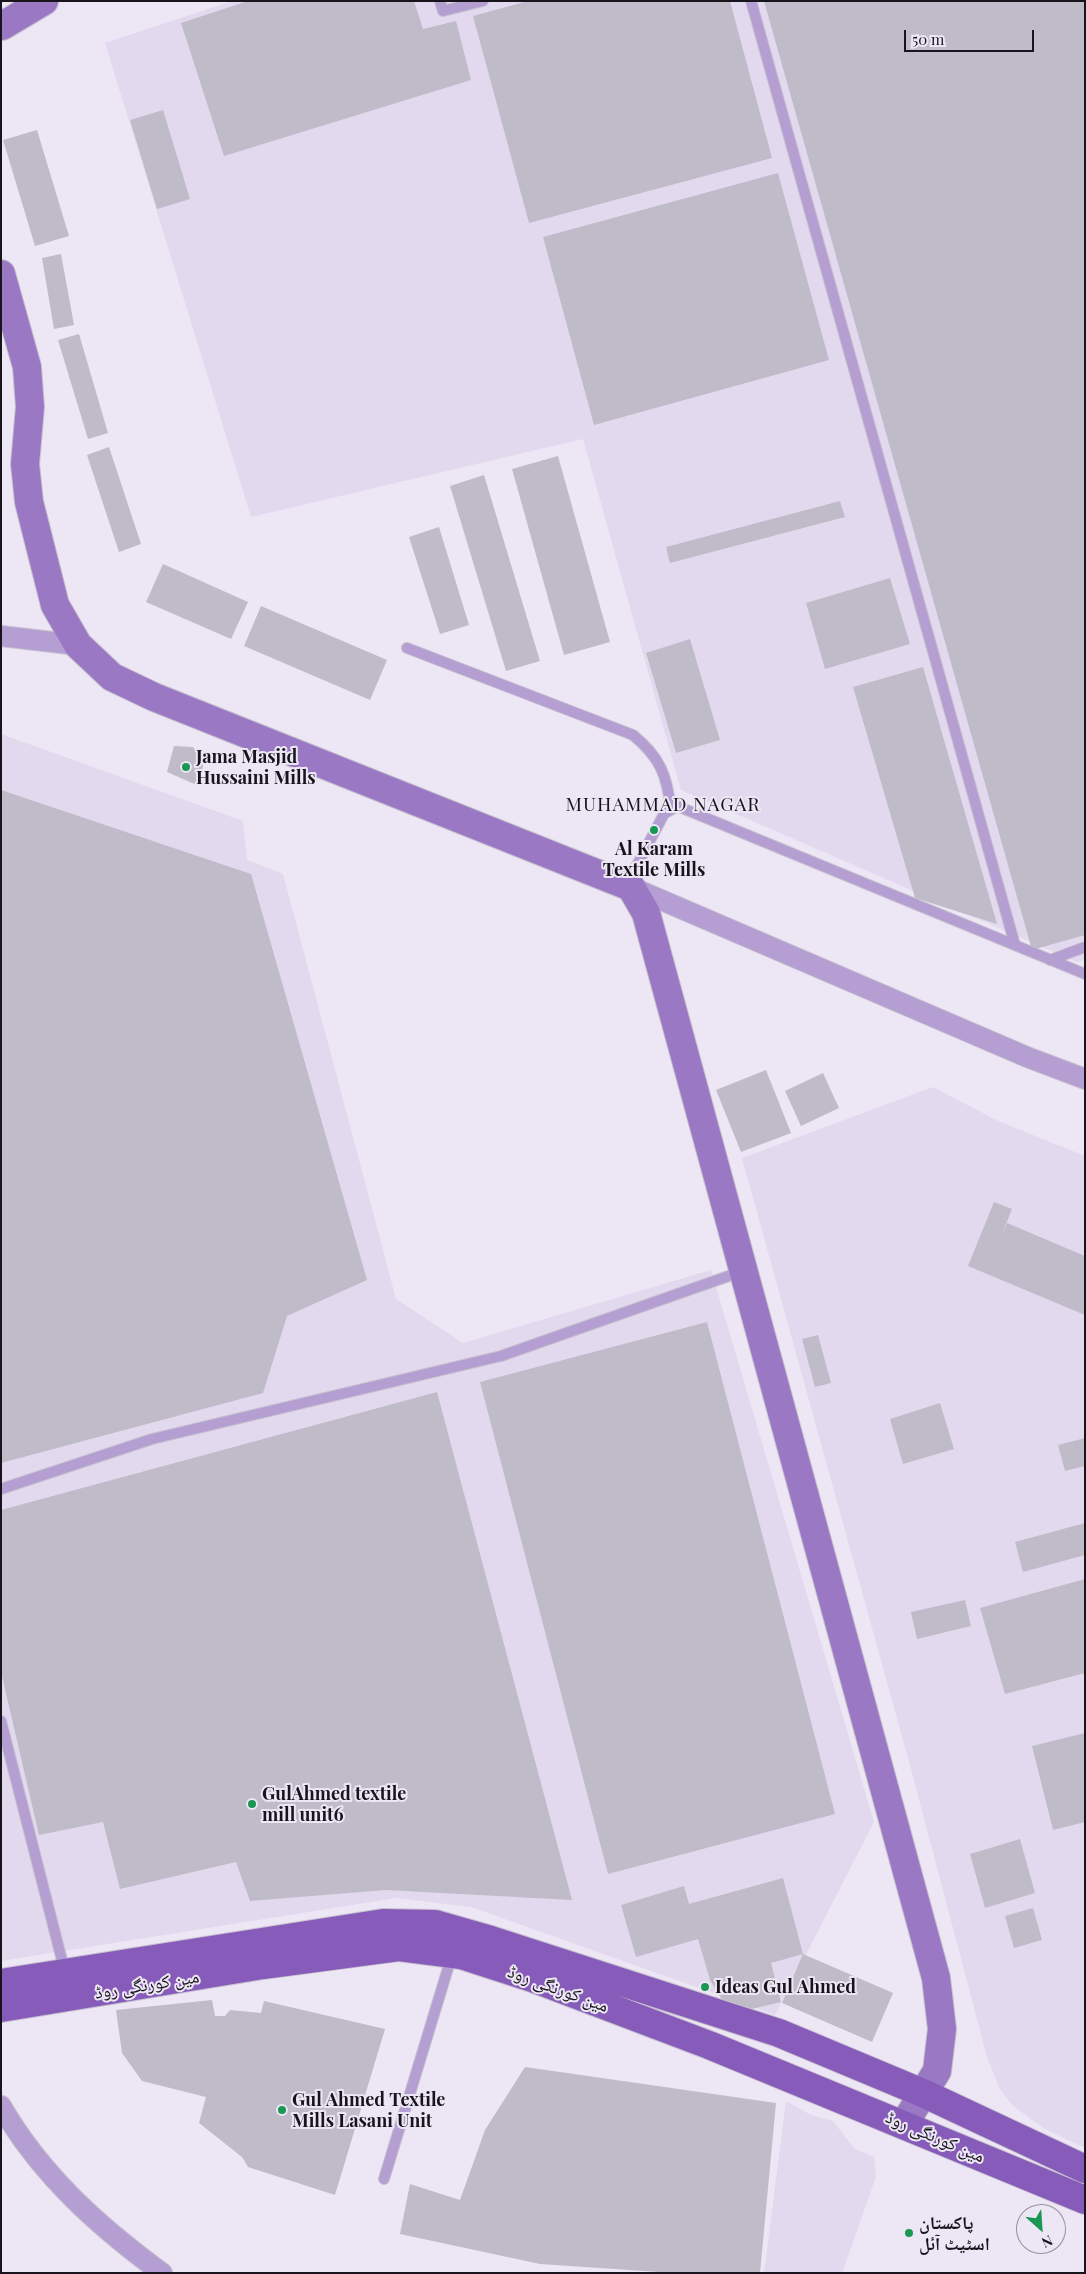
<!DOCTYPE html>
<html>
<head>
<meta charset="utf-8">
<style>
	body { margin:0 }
	#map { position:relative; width:1086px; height:2274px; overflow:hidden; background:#ece6f5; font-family:"Playfair Display",serif }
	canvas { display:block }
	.frame { position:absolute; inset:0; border:2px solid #17151b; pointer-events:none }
	.north { position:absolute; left:1016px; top:2204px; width:50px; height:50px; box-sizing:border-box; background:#ece6f5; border:1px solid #97929e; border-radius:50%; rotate:154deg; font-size:14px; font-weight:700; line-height:20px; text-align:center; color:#17151b }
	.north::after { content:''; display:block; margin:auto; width:18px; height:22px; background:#1a9755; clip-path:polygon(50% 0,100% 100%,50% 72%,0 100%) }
	.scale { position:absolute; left:904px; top:30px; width:130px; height:22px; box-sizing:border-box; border:2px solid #17151b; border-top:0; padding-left:6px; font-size:15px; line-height:18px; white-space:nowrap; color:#17151b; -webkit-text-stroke:4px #ece6f5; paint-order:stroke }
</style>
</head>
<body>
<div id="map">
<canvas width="1086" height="2274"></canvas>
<div class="frame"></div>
<div class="north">N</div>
<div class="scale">50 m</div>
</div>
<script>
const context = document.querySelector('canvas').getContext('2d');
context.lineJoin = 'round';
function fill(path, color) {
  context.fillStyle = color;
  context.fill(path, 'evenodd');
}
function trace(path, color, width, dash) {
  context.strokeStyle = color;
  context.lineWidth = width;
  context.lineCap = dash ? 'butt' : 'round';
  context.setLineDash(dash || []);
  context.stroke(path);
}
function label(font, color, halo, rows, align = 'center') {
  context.font = font + ' "Playfair Display","Noto Naskh Arabic",serif';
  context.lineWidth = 4;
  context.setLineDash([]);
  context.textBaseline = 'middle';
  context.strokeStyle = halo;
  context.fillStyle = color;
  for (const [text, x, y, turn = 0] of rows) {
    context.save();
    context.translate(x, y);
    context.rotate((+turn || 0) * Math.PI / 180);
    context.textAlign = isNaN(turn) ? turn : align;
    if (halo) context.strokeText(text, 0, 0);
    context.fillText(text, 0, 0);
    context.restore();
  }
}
fill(new Path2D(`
	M232 1H1085V960L1077 962 681 790 583 439 251 517 105 43Z
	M1 734 243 821 247 860 283 874 396 1299 463 1343 711 1270 874 1822 775 2015 471 1907 396 1898 1 1961Z
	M933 1087 998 1121 1085 1156V2148L1043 2128 1012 2105 1000 2089 987 2057 911 1769 742 1158Z
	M786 2101 811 2115 833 2121 854 2148 874 2157 876 2177 842 2273H764Z`), '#e2d9ef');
fill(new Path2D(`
	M248 1H414L423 29 456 21 471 80 224 156 181 23Z
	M528 1H730L772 158 529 223 473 16Z
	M764 1H1085V935L1032 950Z
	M163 110 190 199 157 209 130 120Z
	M37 130 69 236 35 246 3 140Z
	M778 173 829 360 594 425 543 237Z
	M61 254 74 325 54 329 42 258Z
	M79 334 108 433 88 439 58 340Z
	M109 447 141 544 119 552 87 455Z
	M558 456 610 642 564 655 512 469Z
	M484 475 540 661 506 671 450 486Z
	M840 501 845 517 670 563 666 547Z
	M439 527 469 625 440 634 409 537Z
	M163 564 248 602 231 639 146 602Z
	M890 578 910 644 825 669 806 603Z
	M261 606 387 660 370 700 244 646Z
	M690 639 720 740 676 753 646 653Z
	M923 667 997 924 915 898 853 687Z
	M174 746 193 747 204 761 199 786 167 772Z
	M1 790 251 874 367 1280 287 1316 263 1393 1 1463Z
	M766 1070 791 1133 741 1152 716 1090Z
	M823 1073 839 1108 801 1126 785 1091Z
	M994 1202 1012 1209 1000 1239 1007 1223 1085 1256V1315L968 1266Z
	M707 1322 835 1814 608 1874 480 1382Z
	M818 1335 831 1383 815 1387 802 1339Z
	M437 1392 572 1900 386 1890 250 1901 236 1862 120 1889 103 1822 39 1835 1 1672V1510Z
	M940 1403 954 1449 903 1464 890 1419Z
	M1085 1438V1466L1065 1471 1058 1445Z
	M1085 1523V1555L1023 1572 1015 1542Z
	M1085 1579V1673L1005 1694 980 1608Z
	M965 1600 971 1626 917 1639 911 1612Z
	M1085 1733V1822L1053 1830 1032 1746Z
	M1020 1839 1035 1893 985 1908 970 1854Z
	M783 1878 803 1954 771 1963 781 2002 752 2009 724 2003 710 1980 698 1939 636 1957 621 1905 684 1886 689 1904Z
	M1033 1908 1042 1940 1014 1948 1005 1916Z
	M803 1954 893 1993 872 2042 782 2003Z
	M212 2000 215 2016H225L230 2010 261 2013 264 2001 385 2029 335 2195 248 2167 242 2157 199 2123 206 2097 142 2081 122 2053 116 2010Z
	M525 2067 776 2103 760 2273H674L540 2264 400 2234 410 2184 460 2200 485 2130Z`), '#c0bbc9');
const lane = new Path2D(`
	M440 1 443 11 483 1
	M751 1 1015 945
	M407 648 633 735C660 757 667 775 671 810
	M627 884 664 814 677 806 1085 974
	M1050 960 1085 947
	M1 1489 152 1439 501 1356 743 1271
	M1 1721 65 1972
	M384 2179 452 1955`);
const street = new Path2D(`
	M1 636 78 645
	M631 887 1027 1057 1085 1079
	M1 2106C41 2175 98 2226 162 2273`);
const secondary = new Path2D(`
	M2 26 44 1
	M1 274 27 367 30 407 25 464 29 502 55 605 78 645 112 677 154 697 631 887 646 913 936 1978 942 2029 937 2071 904 2124`);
const primary = new Path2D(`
	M1 1983 383 1923 435 1924 491 1940 779 2033 925 2094 1085 2169
	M1 2008 263 1965 399 1947 461 1955 532 1978 709 2045 1085 2200`);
trace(lane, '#c6c0ce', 12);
trace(street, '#c6c0ce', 22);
trace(secondary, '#c6c0ce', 30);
trace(primary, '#c6c0ce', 30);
trace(lane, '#b49ed2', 10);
trace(street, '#b49ed2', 20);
trace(secondary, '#9a78c4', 28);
trace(primary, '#875bb9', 28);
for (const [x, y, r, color] of [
	[186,767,5,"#1a9755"],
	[654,830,5,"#1a9755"],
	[252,1804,5,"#1a9755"],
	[705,1987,5,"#1a9755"],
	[282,2110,5,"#1a9755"],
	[909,2233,5,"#1a9755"]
]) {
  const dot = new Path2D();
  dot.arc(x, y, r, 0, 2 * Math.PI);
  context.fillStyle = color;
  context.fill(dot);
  trace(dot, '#ece6f5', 2);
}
label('bold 18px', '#17151b', '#ece6f5', [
	["Jama Masjid",196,757],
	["Hussaini Mills",196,778],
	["Al Karam",654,849,"center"],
	["Textile Mills",654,870,"center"],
	["GulAhmed textile",262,1794],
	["mill unit6",262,1815],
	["Ideas Gul Ahmed",715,1987],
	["Gul Ahmed Textile",292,2100],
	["Mills Lasani Unit",292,2121],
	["پاکستان",919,2223],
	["اسٹیٹ آئل",919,2244]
], 'left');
label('18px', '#17151b', '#ece6f5', [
	["مین کورنگی روڈ",147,1985,-9],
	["مین کورنگی روڈ",558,1989,20],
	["مین کورنگی روڈ",935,2137,23]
]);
context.letterSpacing = '1px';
label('19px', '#17151b', '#ece6f5', [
	["MUHAMMAD NAGAR",663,805]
]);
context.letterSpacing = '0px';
</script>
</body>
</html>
